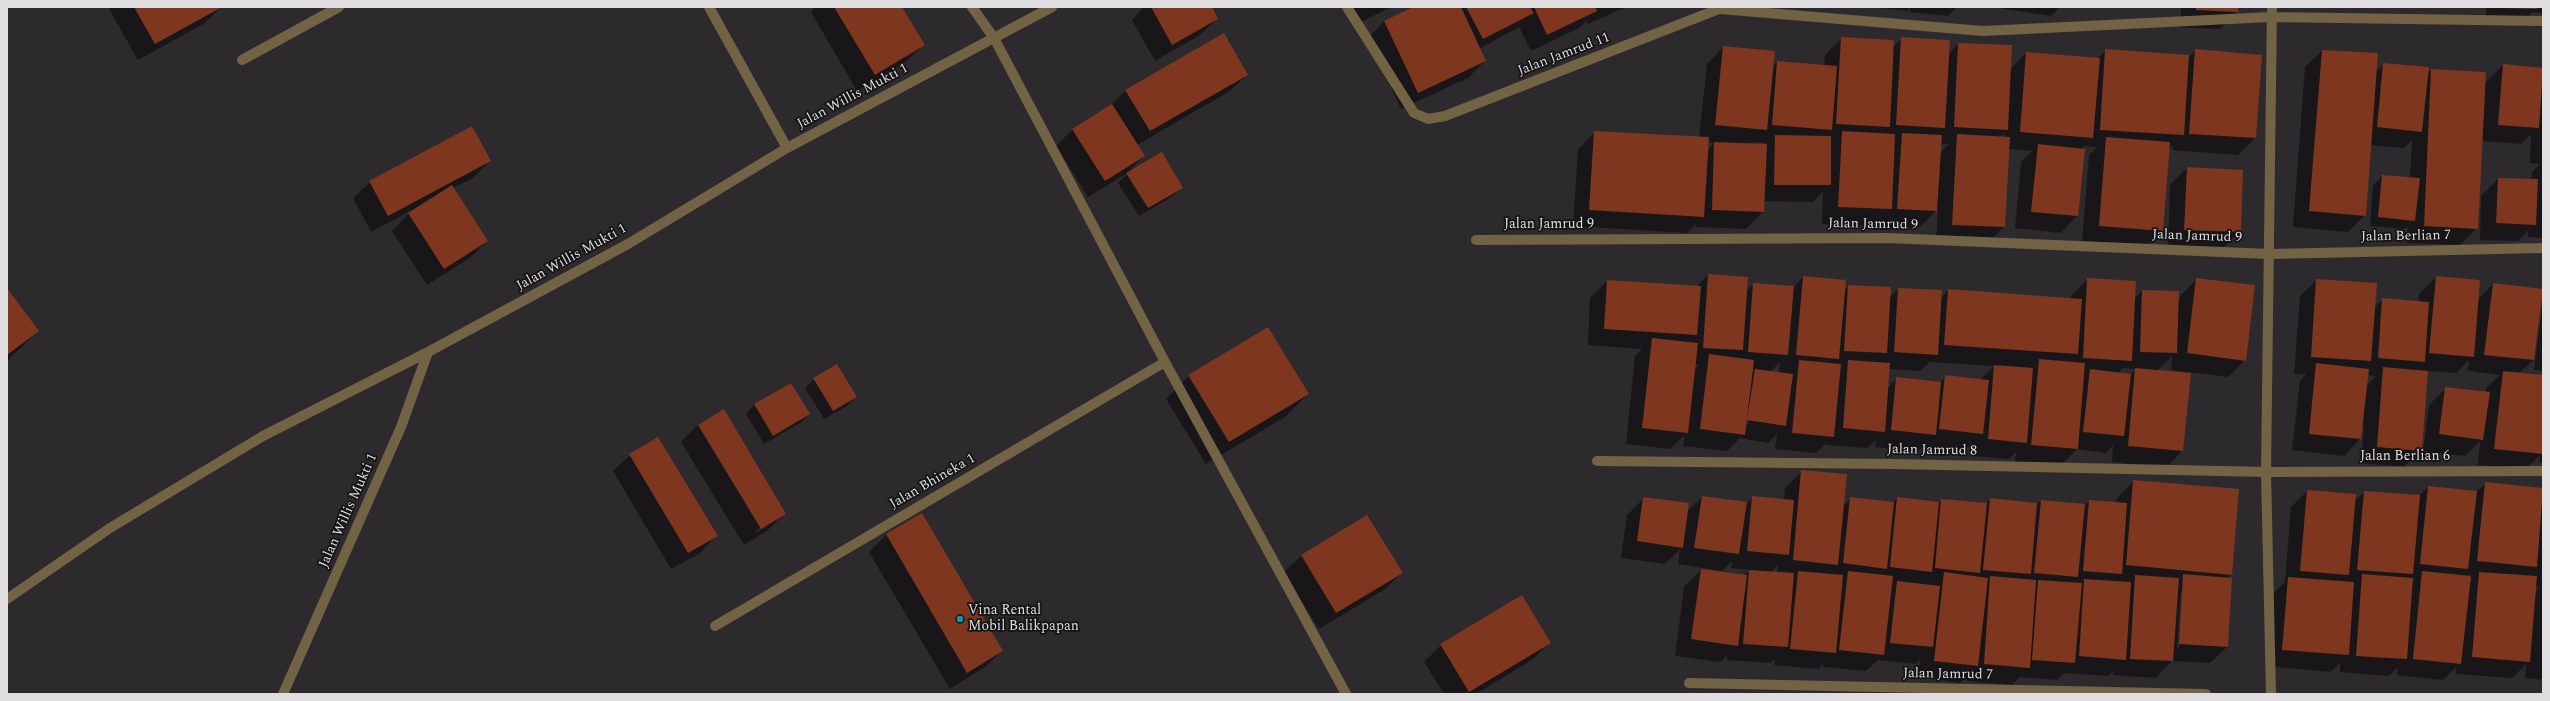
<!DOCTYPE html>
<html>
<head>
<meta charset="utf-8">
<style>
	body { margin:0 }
	#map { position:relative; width:2550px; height:701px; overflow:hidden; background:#2d2a2e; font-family:Spectral,serif }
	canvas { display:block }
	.frame { position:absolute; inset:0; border:8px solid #dfdddf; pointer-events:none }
</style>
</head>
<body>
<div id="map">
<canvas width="2550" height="701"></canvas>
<div class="frame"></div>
</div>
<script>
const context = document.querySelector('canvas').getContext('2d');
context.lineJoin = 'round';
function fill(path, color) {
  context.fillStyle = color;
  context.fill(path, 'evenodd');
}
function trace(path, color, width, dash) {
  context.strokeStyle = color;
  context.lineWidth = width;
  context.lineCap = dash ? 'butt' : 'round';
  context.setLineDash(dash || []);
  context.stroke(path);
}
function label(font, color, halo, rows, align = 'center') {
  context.font = font + ' Spectral,serif';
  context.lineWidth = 3.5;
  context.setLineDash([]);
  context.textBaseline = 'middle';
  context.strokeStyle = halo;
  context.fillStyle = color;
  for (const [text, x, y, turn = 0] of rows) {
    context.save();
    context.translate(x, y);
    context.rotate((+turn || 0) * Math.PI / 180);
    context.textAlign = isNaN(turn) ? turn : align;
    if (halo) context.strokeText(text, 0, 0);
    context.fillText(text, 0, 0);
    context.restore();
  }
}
fill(new Path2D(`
	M108 7H221L205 23 138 60Z
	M816 7H901L923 45 907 61 857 91 811 12Z
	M1144 7H1210L1217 19 1200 35 1155 61 1132 20Z
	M1343 7H1391L1353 26Z
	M1416 7H1626L1588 24 1586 21 1579 28 1531 51 1519 27 1479 49 1485 61 1468 78 1401 109 1368 38 1384 21Z
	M1872 7H1957L1948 16 1910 12V8L1907 11Z
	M1993 7H2060L2051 16Z
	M2181 7H2237V12L2220 29 2180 27Z
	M2486 7H2543V13L2532 12 2519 25H2486Z
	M1842 38 1893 47 1902 39 1948 54 1958 44 2010 70 2026 53 2097 59 2106 50 2188 58 2196 50 2255 138 2238 155 2172 150 2173 145 2168 149 2162 230 2145 247 2082 242 2089 155 2097 147 2084 146 2081 149 2077 216 2061 233 2015 228 2021 162 2032 151 2009 149 2004 227 1987 244 1936 241 1938 209 1919 228 1881 225V219L1874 226 1822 224 1823 191 1813 202 1763 201V212L1746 229 1696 227V224L1687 233 1573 226 1578 149 1595 132 1699 138 1707 64 1723 47 1772 67 1777 62 1824 66 1825 55ZM2005 132 2004 138H1999ZM1708 142 1714 143 1708 150ZM1754 142 1766 143 1765 144H1752ZM1941 144H1949L1940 153Z
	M2322 51 2377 54 2376 71 2384 64 2427 75 2431 70 2484 84 2503 65 2543 69V238L2528 237V231L2518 241 2480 240 2481 196 2498 179 2531 180 2532 172 2540 164 2530 163 2531 134 2521 144 2482 141 2477 228 2460 245 2407 243 2408 227 2405 229 2370 226 2373 185 2382 176 2410 178 2412 140 2404 148 2370 145 2365 215 2348 232 2293 227 2305 67Z
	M1247 75 1230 91 1137 145 1144 156 1127 173 1088 197 1056 146 1073 129 1109 107 1126 90Z
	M490 161 473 178 453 188 487 241 470 258 427 285 392 231 412 210 371 232 353 198 370 182Z
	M2187 168 2240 231 2223 248 2168 246 2170 185Z
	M1127 174 1182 188 1173 196 1139 216 1118 183Z
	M1708 275 1746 291 1754 284 1794 287 1803 277 1844 291 1849 286 1889 298 1898 289 1941 298 1948 290 2071 299V296L2088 279 2134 299 2142 291 2179 302 2180 296 2197 279 2245 360 2228 377 2171 370 2172 356 2157 371 2182 451 2166 468 2112 462 2113 445 2106 453 2077 449 2060 466 2015 462 2016 452 2009 459 1971 456 1972 443 1965 450 1924 446 1918 451 1875 447 1876 440 1867 448 1827 445V443L1816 453 1775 449 1777 434 1768 443 1740 438 1727 451 1683 446 1685 435 1670 449 1626 444 1635 356 1642 349 1588 345 1590 298 1607 281 1696 287ZM1780 362 1779 373 1770 372ZM1930 362 1994 366 1980 380 1945 377 1940 382 1897 378 1887 388 1889 369 1920 371ZM1695 365H1699L1694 370ZM2123 368 2136 369 2130 375 2118 373ZM1752 370H1755L1751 375ZM1752 387H1754L1748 425H1746Z
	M2436 277 2478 300 2493 284 2533 360 2519 373 2543 376V463L2539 462 2540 455 2525 470 2478 465 2480 441 2465 456 2423 451 2429 405 2446 388 2486 393V388L2500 375 2468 371 2469 360 2456 373 2427 371 2421 450 2404 467 2361 463 2364 426H2362L2360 439 2344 456 2292 450 2300 381 2306 374H2294L2300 296 2317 280 2374 308 2382 300 2419 302V294ZM2367 375 2376 376 2366 386Z
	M7 289 38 331 7 361Z
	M2543 299V371L2534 370Z
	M1267 329 1308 394 1285 417 1206 464 1166 399 1189 376Z
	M837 366 856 397 847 406 824 419 805 388 814 379Z
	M791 384 809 414 800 423 764 444 746 414 754 405Z
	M724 410 785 513 768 530 744 545 681 442 698 425ZM767 524V526L757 532 756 530Z
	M630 455 716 536 700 553 671 569 613 471Z
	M1802 471 1843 506 1851 498 1893 503 1897 498 1939 503 1942 500 1986 504 1990 499 2035 506 2041 501 2085 505 2090 501 2116 503 2117 498 2134 481 2231 575 2227 578V647L2210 663 2172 661 2156 678 2113 675 2114 671 2108 676 2064 673 2057 680 2020 677 2012 685 1967 681 1968 675 1960 683 1918 677 1920 659 1916 664 1878 660 1866 671 1823 667V664L1818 669 1774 665 1775 659 1770 663 1727 660V656L1720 662 1675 656 1684 587 1701 570 1744 575 1750 570 1731 568 1732 561 1722 571 1678 564 1680 549 1665 564 1621 558 1627 515 1644 498 1687 512 1702 497 1747 503 1753 497 1784 500 1785 488ZM1778 565 1777 573 1771 572ZM2181 592H2183L2179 649H2177Z
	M2486 483 2543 489V680L2525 678 2526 664 2512 678 2456 674V667L2443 680 2397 675 2398 667 2389 676 2340 672V662L2331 672 2265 666 2272 595 2285 582 2291 507 2307 491 2355 501 2364 492 2419 496 2428 487 2476 492ZM2469 579H2473L2469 583ZM2535 586 2540 587 2535 592Z
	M922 514 1002 651 985 667 950 689 869 552 886 535Z
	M1367 516 1402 573 1385 589 1319 629 1284 572 1301 556Z
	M1550 642 1533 659 1476 694H1444L1424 662 1441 645Z`), '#0007');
fill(new Path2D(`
	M134 7H222L155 44Z
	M834 7H902L925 45 875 75Z
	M1151 7H1212L1218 19 1172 45Z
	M1413 7H1461L1486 61 1418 93 1384 21Z
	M1466 7H1530L1534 13 1483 39Z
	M1534 7H1595L1597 11 1547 35Z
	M2196 7H2238V12L2196 10Z
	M2502 7H2537V9L2502 8Z
	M1224 33 1248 75 1150 131 1125 90Z
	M1841 37 1894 40 1890 127 1836 124Z
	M1901 37 1950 40 1945 128 1896 125Z
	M1958 43 2012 45 2008 130 1954 127Z
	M1723 46 1775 51 1767 130 1715 125Z
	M2105 49 2189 55 2184 135 2100 130Z
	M2195 49 2262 55 2256 138 2189 134Z
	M2322 50 2378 53 2366 216 2309 211Z
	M2026 52 2100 58 2093 138 2020 132Z
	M1777 61 1837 66 1832 130 1772 125Z
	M2383 63 2429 67 2422 132 2377 127Z
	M2503 64 2543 68 2539 128 2498 125Z
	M2431 69 2486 72 2478 229 2424 226Z
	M1112 104 1145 156 1105 181 1072 129Z
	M472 126 491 161 388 216 369 181Z
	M1594 131 1709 137 1704 217 1589 210Z
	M1842 131 1895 134 1892 209 1838 207Z
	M1902 133 1942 135 1937 211 1897 209Z
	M1957 134 2010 137 2005 227 1952 225Z
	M1775 135 1831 136V185H1774Z
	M2106 137 2170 142 2163 231 2099 226Z
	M1714 142 1767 144 1764 212 1712 210Z
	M2038 144 2085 149 2078 216 2031 212Z
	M1162 152 1183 188 1148 208 1126 173Z
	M2187 167 2243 170 2241 232 2184 230Z
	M2382 175 2420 178 2415 221 2378 217Z
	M2498 178 2538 179 2536 225 2496 223Z
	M452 185 488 241 444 269 408 213Z
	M1708 274 1748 277 1743 350 1703 348Z
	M1803 276 1846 280 1839 359 1796 355Z
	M2436 276 2480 280 2474 357 2429 353Z
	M2087 278 2136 281 2132 361 2083 358Z
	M2196 278 2255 285 2246 361 2187 353Z
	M2316 279 2377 283 2371 361 2311 357Z
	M1607 280 1701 286 1697 335 1604 329Z
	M1753 283 1794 286 1788 355 1748 352Z
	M2493 283 2543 289 2534 360 2484 355Z
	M1848 285 1891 287 1887 353 1844 351Z
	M7 288 39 331 7 355Z
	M1898 288 1942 290 1938 355 1894 352Z
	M1948 289 2082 299 2078 354 1944 345Z
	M2142 290 2179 291 2177 353 2140 352Z
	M2382 298 2429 302 2425 362 2378 358Z
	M1268 327 1309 394 1229 442 1188 375Z
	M1652 338 1698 343 1688 433 1642 428Z
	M1709 354 1754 360 1745 435 1700 429Z
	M2039 359 2085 363 2078 449 2031 445Z
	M1799 360 1841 364 1834 437 1792 433Z
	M1848 360 1890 363 1885 432 1843 428Z
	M2316 363 2369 369 2361 439 2309 434Z
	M837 364 857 397 833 411 813 378Z
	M1994 365 2033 368 2027 443 1988 439Z
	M2383 367 2428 371 2422 451 2377 447Z
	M2135 368 2191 373 2183 451 2128 446Z
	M1755 369 1793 374 1786 426 1747 420Z
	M2090 369 2131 374 2124 436 2083 432Z
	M2503 371 2543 375V454L2494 449Z
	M1945 375 1989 380 1983 434 1939 429Z
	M1896 377 1941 382 1936 435 1891 430Z
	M791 383 810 414 773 436 754 404Z
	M2445 387 2490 392 2483 440 2439 434Z
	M724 409 786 514 761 529 698 425Z
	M658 437 718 536 688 553 629 454Z
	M1801 470 1847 474 1838 565 1793 560Z
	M2133 480 2239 489 2232 575 2126 565Z
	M2485 482 2543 488 2537 567 2477 561Z
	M2428 486 2477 491 2468 569 2420 564Z
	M2307 490 2356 494 2349 575 2300 571Z
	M2364 491 2420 495 2413 574 2357 570Z
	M1702 496 1747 502 1739 554 1694 548Z
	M1752 496 1794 500 1789 555 1747 551Z
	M1643 497 1689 503 1683 548 1637 541Z
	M1850 497 1894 502 1887 569 1843 563Z
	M1897 497 1939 502 1932 572 1890 567Z
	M1990 498 2037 503 2031 574 1983 570Z
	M1941 499 1987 503 1980 573 1935 568Z
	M2041 500 2085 504 2078 577 2034 573Z
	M2089 500 2127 503 2122 574 2083 571Z
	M922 513 1003 651 967 673 886 534Z
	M1367 515 1403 573 1336 613 1301 555Z
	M1701 569 1747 575 1738 646 1691 639Z
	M1749 570 1794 573 1788 647 1743 644Z
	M1798 571 1843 575 1836 653 1790 649Z
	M1848 571 1893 576 1884 655 1839 650Z
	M2422 571 2471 576 2461 664 2413 659Z
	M1944 572 1988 578 1978 666 1934 661Z
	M2479 572 2537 576 2530 662 2472 657Z
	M2183 574 2232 578 2228 647 2179 644Z
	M2362 574 2413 578 2407 659 2356 656Z
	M2135 575 2179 578 2173 661 2130 659Z
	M1990 576 2036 580 2030 668 1984 664Z
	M2288 577 2354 582 2349 655 2282 650Z
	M2084 579 2131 582 2126 660 2079 656Z
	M2038 580 2082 583 2075 663 2032 660Z
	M1897 581 1940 586 1933 647 1890 643Z
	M1522 595 1551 643 1469 692 1440 644Z`), '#7e361e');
trace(new Path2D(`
	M709 7 787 148
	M972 7 994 38 1165 362 1346 694
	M1347 7 1414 113 1428 119 1445 116 1724 7
	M1720 9 1983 31 2271 17 2543 21
	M242 60 339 7
	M1476 240 1887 238 2270 254 2543 248
	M1597 461 1895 464 2266 472 2543 471
	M7 599 110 528 263 436 428 352
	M715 626 1165 362
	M1689 683 2206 694
	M283 694 401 427 428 352 628 244 787 148 1052 7
	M2271 694 2266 472 2272 7`), '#736345', 10);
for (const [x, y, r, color] of [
	[960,619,4,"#0f9aa8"]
]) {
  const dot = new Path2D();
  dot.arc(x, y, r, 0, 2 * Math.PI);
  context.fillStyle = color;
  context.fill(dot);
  trace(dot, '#151415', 1.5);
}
label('14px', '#dfdddf', '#151415', [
	["Jalan Jamrud 11",1564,55,-21],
	["Jalan Willis Mukti 1",853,97,-28],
	["Jalan Jamrud 9",1549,225],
	["Jalan Jamrud 9",1873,225,1],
	["Jalan Jamrud 9",2197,237,2],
	["Jalan Berlian 7",2406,237,-1],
	["Jalan Willis Mukti 1",572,258,-29],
	["Jalan Jamrud 8",1932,451,1],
	["Jalan Berlian 6",2405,457],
	["Jalan Bhineka 1",933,482,-30],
	["Jalan Willis Mukti 1",349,511,-66],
	["Jalan Jamrud 7",1948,675,1]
]);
label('14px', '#dfdddf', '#151415', [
	["Vina Rental",968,611],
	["Mobil Balikpapan",968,627]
], 'left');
</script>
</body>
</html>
